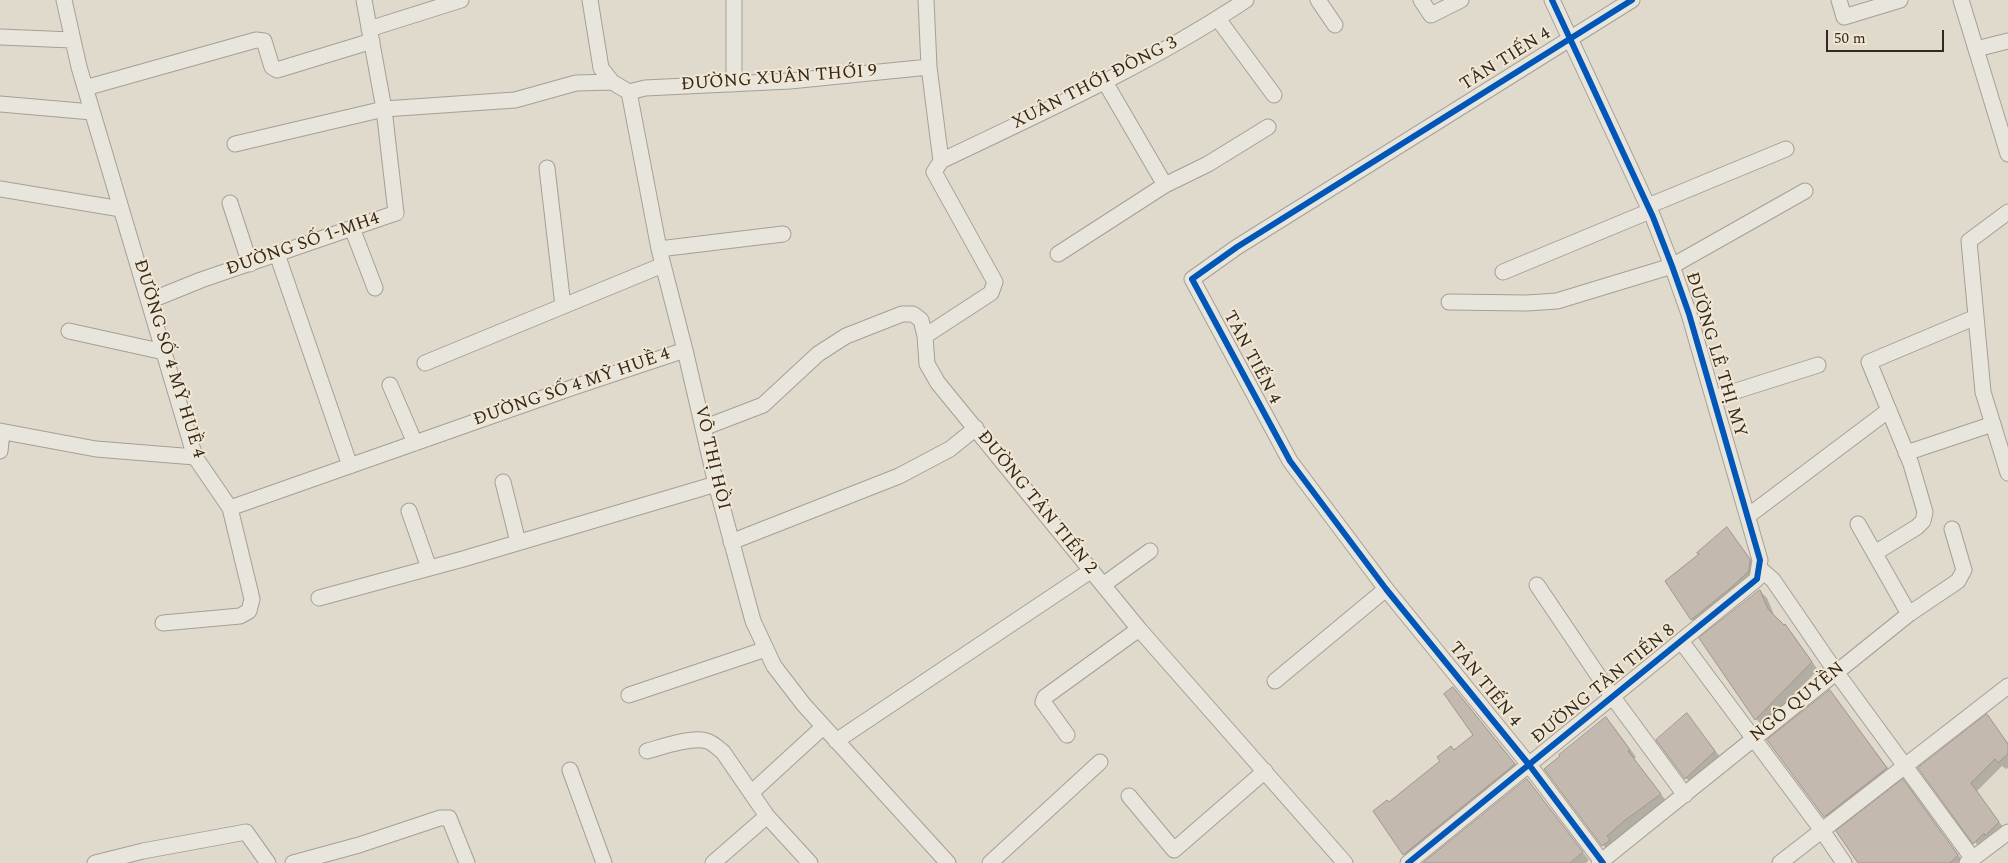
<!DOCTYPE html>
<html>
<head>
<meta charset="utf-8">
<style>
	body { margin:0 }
	#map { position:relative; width:2008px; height:863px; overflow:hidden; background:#e0dacc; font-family:Spectral,serif }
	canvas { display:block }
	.scale { position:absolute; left:1826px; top:30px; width:118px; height:22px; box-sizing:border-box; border:2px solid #32281f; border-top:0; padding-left:6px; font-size:15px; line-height:18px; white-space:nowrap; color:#32281f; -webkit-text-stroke:4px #f1e7d3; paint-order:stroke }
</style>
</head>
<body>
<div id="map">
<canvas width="2008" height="863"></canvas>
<div class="scale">50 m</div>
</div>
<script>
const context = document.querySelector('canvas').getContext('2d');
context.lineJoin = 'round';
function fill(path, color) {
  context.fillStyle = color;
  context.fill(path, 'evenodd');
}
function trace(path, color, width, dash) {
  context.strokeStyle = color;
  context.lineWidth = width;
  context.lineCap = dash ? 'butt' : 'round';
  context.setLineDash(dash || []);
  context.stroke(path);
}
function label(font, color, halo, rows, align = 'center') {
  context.font = font + ' Spectral,serif';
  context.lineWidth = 4;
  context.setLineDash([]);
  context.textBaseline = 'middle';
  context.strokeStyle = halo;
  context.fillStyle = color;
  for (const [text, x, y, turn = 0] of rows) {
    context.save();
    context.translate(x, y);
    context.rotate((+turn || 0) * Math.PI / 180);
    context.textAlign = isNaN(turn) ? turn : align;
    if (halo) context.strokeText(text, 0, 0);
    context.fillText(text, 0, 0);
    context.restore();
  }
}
fill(new Path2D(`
	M1727 529 1756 567 1755 578 1699 626 1692 619 1666 581 1700 555Z
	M1760 591 1767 598 1775 617 1792 633 1818 670 1763 726 1756 719 1701 638Z
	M1453 688 1521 771 1411 861 1404 854 1389 803 1474 736Z
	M1830 691 1893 775 1832 823 1825 816Z
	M1687 715 1721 758 1693 785 1686 778Z
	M1986 716 2008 743V768L2006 769 2002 766 1977 791 2005 830 1981 850 1920 768Z
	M1613 726 1636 757 1634 759 1667 802 1610 852 1603 845Z
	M1527 780 1589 860 1586 863H1425Z
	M1903 781 1910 788 1964 863H1859Z`), '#0003');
const building = new Path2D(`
	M1727 527 1750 559 1749 571 1734 585 1691 620 1665 581 1699 554 1697 553Z
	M1760 590 1768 609 1784 625 1785 624 1812 662 1755 720 1699 638Z
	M1453 687 1515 764 1403 855 1373 811 1387 800 1389 802 1440 761 1437 757 1451 746 1454 750 1473 735 1444 694Z
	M1830 690 1887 768 1824 817 1767 740Z
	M1687 713 1715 751 1685 779 1656 740Z
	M1987 714 2008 744V754L1998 763 1995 759 1971 783 1999 822 1985 836 1984 833 1973 844 1918 768Z
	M1606 717 1630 750 1628 751 1661 794 1624 821 1607 836 1610 840 1602 846 1544 769 1560 756 1559 755Z
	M1527 779 1583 852 1570 863H1423Z
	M1903 779 1958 855 1950 863H1858L1836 831Z`);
fill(building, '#c3b9ae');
trace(building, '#a0968c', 1);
const minor = new Path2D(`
	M64 0 79 67 195 457 230 508 574 387 685 350
	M590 0 601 68 612 82 629 92 659 249 685 350 716 484 753 621 774 666 804 705 948 863
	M734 0V84
	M1318 0 1335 25
	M1421 0 1431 15 1461 0
	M1839 0 1844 17 1900 0
	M1961 0 2008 154
	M1218 19 1274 95
	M369 29 461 0
	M0 37 72 40
	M1976 49 2008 41
	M1105 82 1165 185
	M85 88 256 40 264 41 272 67 277 70 372 41
	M629 92 645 88 790 81 929 67
	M0 104 92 112
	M235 144 384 109 515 100 576 83 612 82
	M941 161C1045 111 1150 64 1246 0
	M547 168 563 306
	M0 189 121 209
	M230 203 250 264
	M1648 206 1786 149
	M2008 212 1969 241 1983 392 2008 473
	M352 228 375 288
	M659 249 783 234
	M277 254 350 466
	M1058 254 1165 185 1208 164 1268 127
	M1503 272 1650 211
	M149 301 201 280 396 213 384 109 364 0
	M1449 302 1527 303 1557 301 1672 266 1805 191
	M69 331 164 352
	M925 336 991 293 995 282 934 172 941 161 929 67 926 0
	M425 363 663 265
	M390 385 415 443
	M1714 398 1818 365
	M703 428 763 405 818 354 846 336 902 314H913L921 320 925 336 927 364 938 383 1139 629 1345 863
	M0 431 96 449 195 457
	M0 451 2 432
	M1906 453 1993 424
	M503 482 518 542
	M409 511 429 568
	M1748 516 1889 410
	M1858 524 1909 614
	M731 542 899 476 950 449 976 428
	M1875 553 1917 527 1923 521 1925 512 1911 464 1869 362 1976 317
	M1759 568 1773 580 1836 672 1973 859
	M1103 585 1150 551
	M1537 585 1612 696 1685 795
	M319 598 463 559 716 484
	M163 623 240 616 249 611 252 599 230 508
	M1681 641 1821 829 1844 863
	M1275 681 1386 589
	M629 695 766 649
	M1067 735 1046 706 1043 702 1045 697 1139 629
	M836 741 1092 570
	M647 751C662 747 692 736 707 741 713 743 718 748 723 752L767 816
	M570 770 604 863
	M751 793 823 727
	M1129 796 1174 850 1265 771
	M95 863 143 851 246 832 268 863
	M293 863 359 845 440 818H449L467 863
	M713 863 767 816 810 863
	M990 863 1100 762
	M1408 863 1757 579 1760 560 1689 314 1672 266 1653 217 1552 0
	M1599 863 1909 614 1958 581 1964 570 1952 529
	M1603 863 1530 766 1386 589 1290 461 1192 279 1237 247 1632 0
	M1780 863 2008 686
	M1967 863 2008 832`);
trace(minor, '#a59f96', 17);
trace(minor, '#e8e5dd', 15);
trace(new Path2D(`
	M1408 863 1757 579 1760 560 1689 314 1672 266 1653 217 1552 0
	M1603 863 1530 766 1386 589 1290 461 1192 279 1237 247 1632 0`), '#0057b8', 6);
label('18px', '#32281f', '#f1e7d3', [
	["TÂN TIẾN 4",1506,60,-32],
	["ĐƯỜNG XUÂN THỚI 9",779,79,-4],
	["XUÂN THỚI ĐÔNG 3",1095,84,-27],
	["ĐƯỜNG SỐ 1-MH4",303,245,-19],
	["ĐƯỜNG LÊ THỊ MY",1715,355,73],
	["TÂN TIẾN 4",1251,358,62],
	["ĐƯỜNG SỐ 4 MỸ HUỀ 4",168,359,73],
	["ĐƯỜNG SỐ 4 MỸ HUỀ 4",572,388,-19],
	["VÕ THỊ HỒI",711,458,77],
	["ĐƯỜNG TÂN TIẾN 2",1036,503,51],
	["TÂN TIẾN 4",1484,685,51],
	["ĐƯỜNG TÂN TIẾN 8",1604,685,-39],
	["NGÔ QUYỀN",1798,703,-39]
]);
</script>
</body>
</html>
